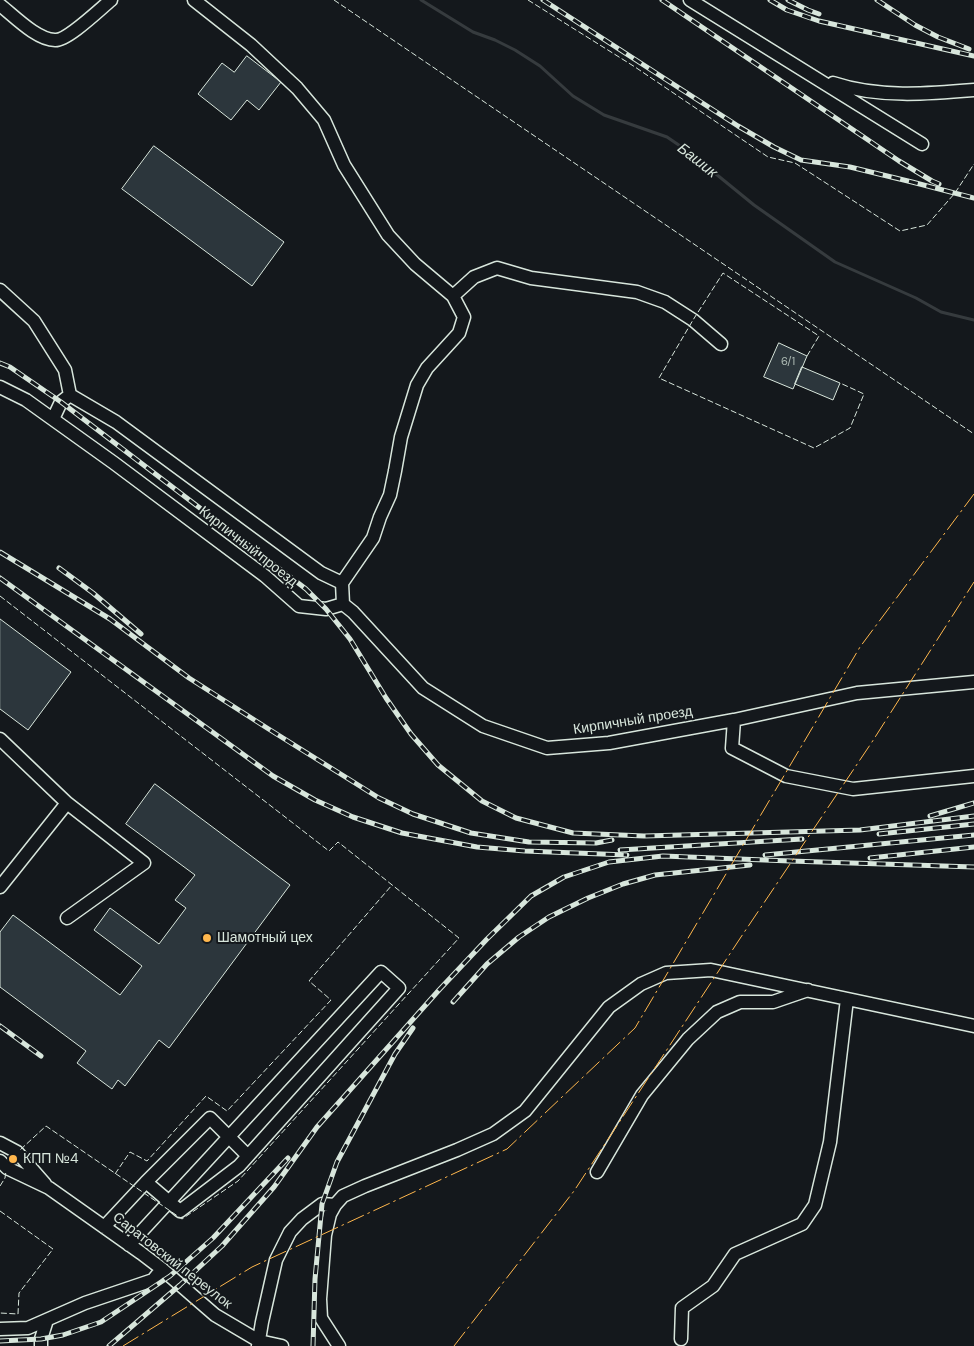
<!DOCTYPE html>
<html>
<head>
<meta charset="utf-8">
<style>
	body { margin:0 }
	canvas { display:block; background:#14181c }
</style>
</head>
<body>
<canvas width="974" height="1346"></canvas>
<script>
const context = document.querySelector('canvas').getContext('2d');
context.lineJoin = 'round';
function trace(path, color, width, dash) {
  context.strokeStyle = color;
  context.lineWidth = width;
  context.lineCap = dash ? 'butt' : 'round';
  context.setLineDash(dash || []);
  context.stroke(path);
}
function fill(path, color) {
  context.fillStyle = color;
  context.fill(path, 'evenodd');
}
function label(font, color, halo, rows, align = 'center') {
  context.font = font + ' "DM Sans",sans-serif';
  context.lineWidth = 4;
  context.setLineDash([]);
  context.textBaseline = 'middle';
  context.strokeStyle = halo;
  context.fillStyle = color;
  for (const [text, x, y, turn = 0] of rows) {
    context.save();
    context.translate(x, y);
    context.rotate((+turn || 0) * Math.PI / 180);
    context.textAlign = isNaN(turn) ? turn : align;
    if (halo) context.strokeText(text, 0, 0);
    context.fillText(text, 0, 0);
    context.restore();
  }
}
trace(new Path2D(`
	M421 0 473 32 495 40 515 50 540 66 573 96 604 115 667 137 689 152 754 205 835 262 916 298 941 312 974 320`), '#363b3e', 3);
const building = new Path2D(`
	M247 56 281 82 259 110 247 100 231 120 198 94 222 63 234 72Z
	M154 146 284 242 252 286 122 189Z
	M779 343 807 356 793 389 764 377Z
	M802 367 840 383 833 400 795 384Z
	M0 619 71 672 28 730 0 709Z
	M155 784 290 885 169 1048 159 1040 125 1086 118 1080 112 1089 77 1063 86 1051 0 987V932L13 915 120 995 142 966 94 930 110 908 159 944 186 908 175 900 195 875 126 824Z
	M13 1153 20 1158 14 1166 7 1161Z`);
fill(building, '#2c363c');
trace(building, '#d8e6dc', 1);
const minor = new Path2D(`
	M194 0 251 45 297 88 324 120 344 165 388 235 415 264 453 296 464 317 459 333 427 368 417 385 401 437 395 471 390 495 380 517 373 538 342 583 343 604
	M690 0 922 144
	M0 5C14 16 37 40 55 40 67 41 100 9 111 0
	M833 83C878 98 927 94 974 90
	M0 290 34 321 65 370 70 395 116 422 321 573 342 583
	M453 296 474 277 497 268 531 278 637 292 665 302 693 320 721 344
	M0 387 26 400 114 463 265 576 299 606 326 609 343 604 353 612 423 688 483 726 547 748 609 743 734 720
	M53 419 61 402 70 395
	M974 682 857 693 734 720 732 748 786 776 853 789 974 776
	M0 739 67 803 144 863 67 918
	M0 887 67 803
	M0 1143 17 1152 45 1184
	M0 1161 7 1168 49 1188 141 1253 162 1269 215 1315 259 1341 282 1346
	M597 1172 642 1095 688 1039 717 1012 740 1002H773L808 990
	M104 1227 146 1182 210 1118 248 1156
	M129 1245 381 972 399 988 239 1166 180 1211 146 1182
	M0 1329 28 1328 85 1303 153 1280 162 1269
	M681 1339 682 1308 713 1286 735 1254 802 1224 815 1205 830 1142 847 999
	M41 1346V1339L47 1320
	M258 1346 262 1322 276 1260 290 1232 302 1219 322 1204 335 1205
	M339 1346 321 1318 320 1299 325 1235 330 1214 335 1205 343 1196 365 1186 457 1150 493 1134 525 1111 609 1007 641 984 666 973 711 970 974 1026`);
trace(minor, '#d8e6dc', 15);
trace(minor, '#14181c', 12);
const rail = new Path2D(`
	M543 0 738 126 774 147 801 160 850 167 912 182 974 198
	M662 0 899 161 932 181 939 184
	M770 0 787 10 819 21 974 56
	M788 0 808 10 819 14
	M877 0 915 25 938 37 969 49
	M0 363 10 367 61 402 306 589 326 609 350 639 386 698 411 734 438 765 482 801 516 818 573 833 644 836 860 830 974 816
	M0 552 110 619 189 678 267 728 379 798 413 814 471 833 529 842 596 843 612 840
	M59 568 93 593 141 634
	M0 578 273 776 315 800 353 817 402 833 477 847 525 851 627 855
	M930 816 974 803
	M879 834 974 824
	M620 850 802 839
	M765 855 974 835
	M870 858 974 847
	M453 1002 487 964 519 937 549 917 588 898 623 884 655 875 750 865
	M0 1026 41 1056
	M0 1341 41 1339 63 1335 101 1322 170 1276 213 1238 288 1158
	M109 1346 180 1285 222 1246 274 1187 317 1127 439 990 487 939 531 896 564 877 609 862 663 856 790 861 974 867
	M313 1346 315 1279 322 1204 337 1162 395 1054 413 1028`);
trace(rail, '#d8e6dc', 5);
trace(rail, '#14181c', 3, [9]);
trace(new Path2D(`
	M334 0 974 434
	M528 0 635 67 768 157 795 163 900 231 927 225 955 193 974 164
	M807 356 819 336 723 273 693 320 659 378 814 448 850 428 864 394 840 383
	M0 596 329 851 338 842 459 938 238 1181 182 1219 46 1126 20 1150
	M115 1174 130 1152 147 1161 206 1096 227 1111 331 1000 309 981 392 885
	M0 1186 5 1178 6 1171
	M0 1211 53 1249 19 1293 18 1314 0 1313`), '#d8e6dc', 1, [6, 2.5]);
trace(new Path2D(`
	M123 1346 252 1267 507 1149 635 1028 860 647 974 494
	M454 1346 574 1191 739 940 872 742 974 582`), '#ffb74d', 1, [18, 4, 2.5, 4]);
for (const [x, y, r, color] of [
	[207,938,5,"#ffb74d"],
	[13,1159,5,"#ffb74d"]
]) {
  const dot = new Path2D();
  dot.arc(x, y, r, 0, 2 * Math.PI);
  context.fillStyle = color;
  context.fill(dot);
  trace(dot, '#14181c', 2);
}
label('11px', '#adbab4', null, [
	["6/1",788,362]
]);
label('14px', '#d8e6dc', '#14181c', [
	["Кирпичный проезд",248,547,38],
	["Кирпичный проезд",633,721,-9],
	["Саратовский переулок",172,1261,38]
]);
label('14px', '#d8e6dc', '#14181c', [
	["Шамотный цех",217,938],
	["КПП №4",23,1159]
], 'left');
label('italic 15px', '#d8e6dc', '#14181c', [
	["Башик",697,161,38]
]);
</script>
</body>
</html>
